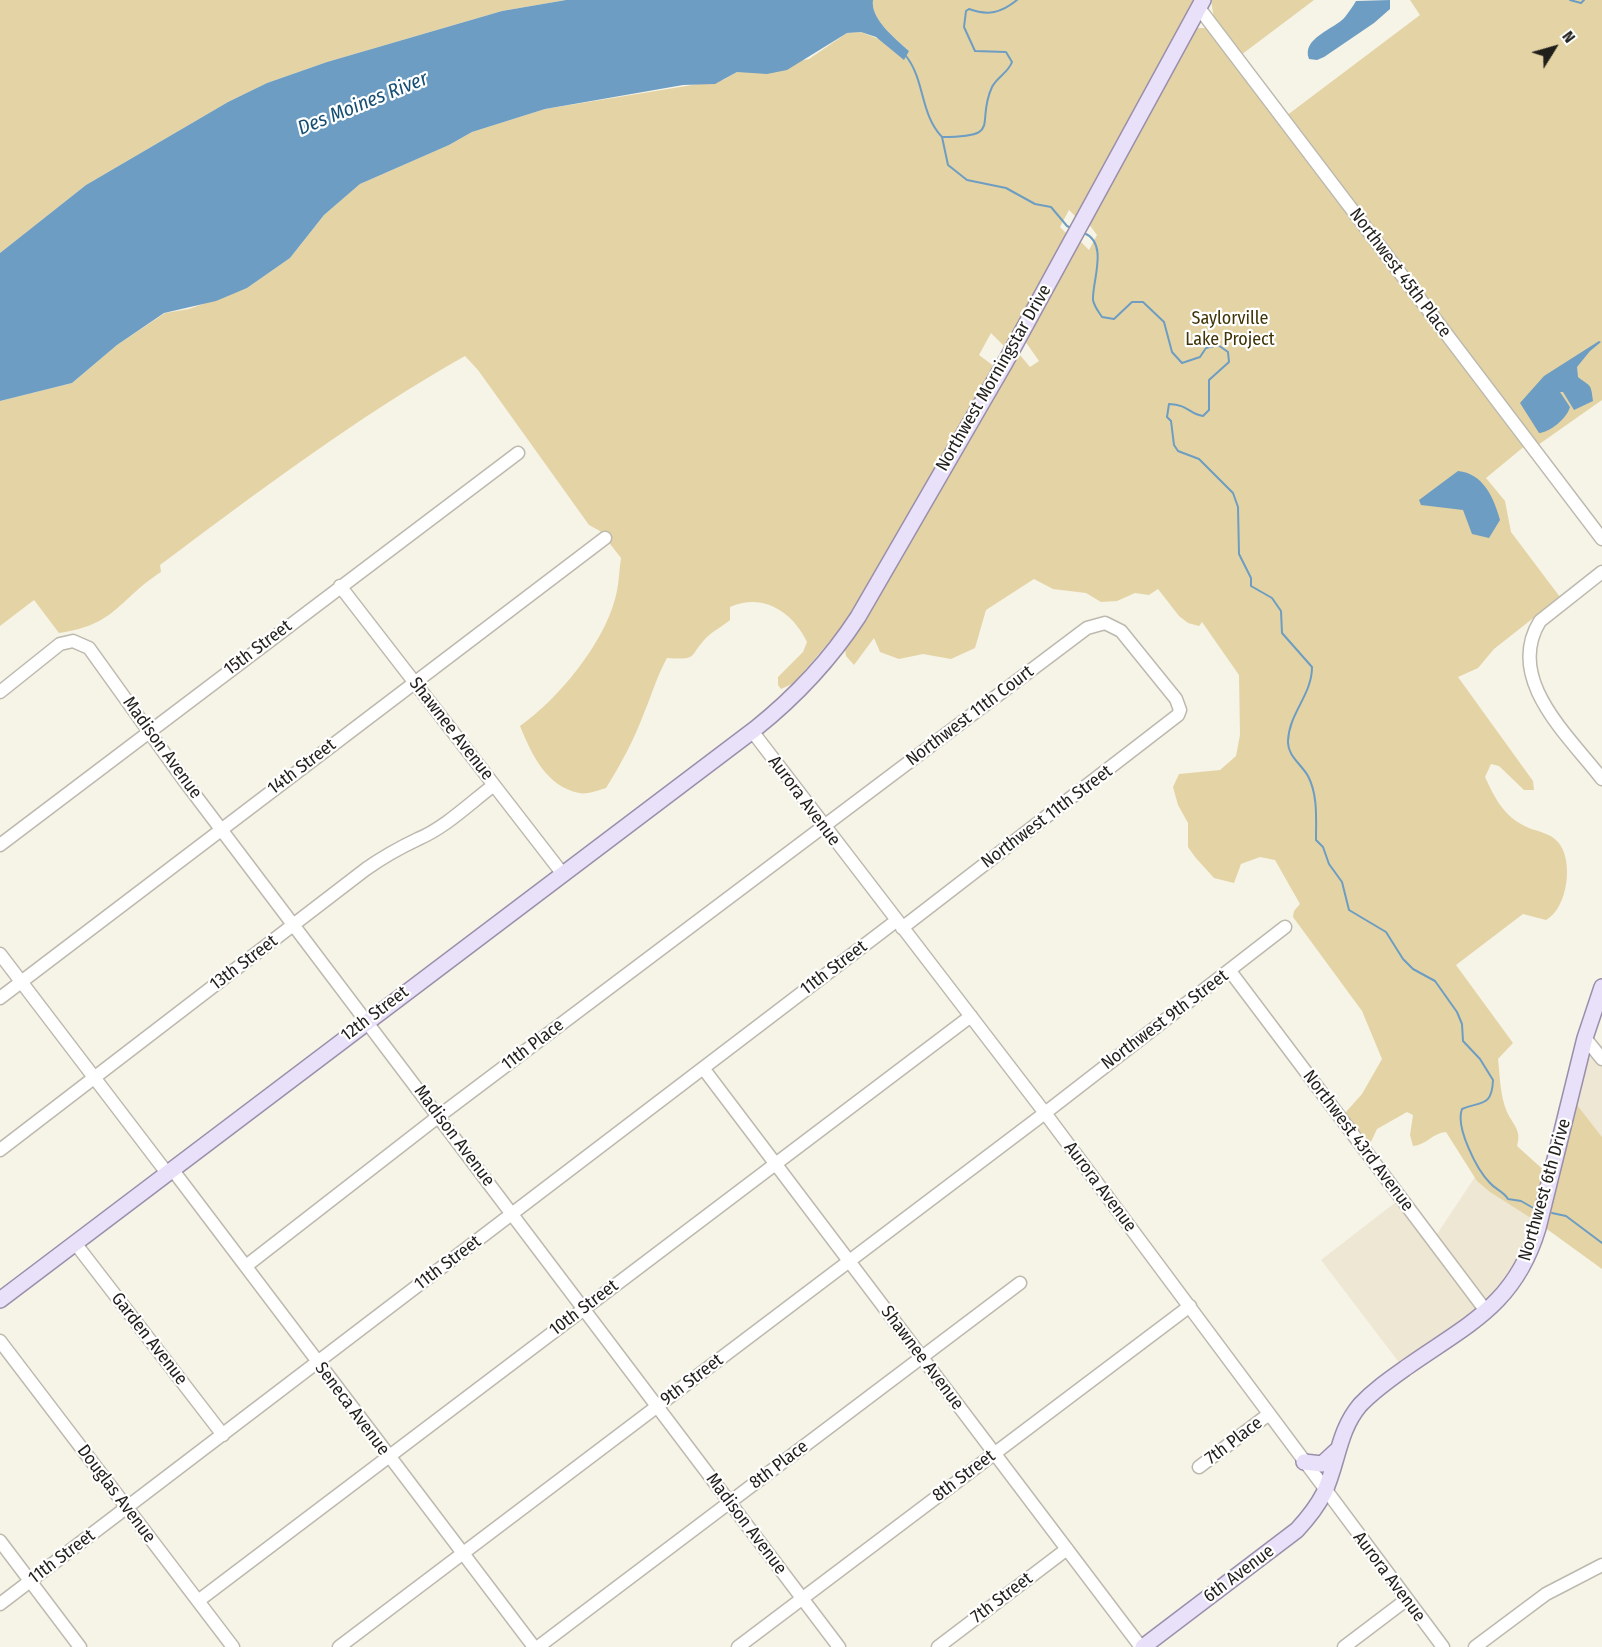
<!DOCTYPE html>
<html>
<head>
<meta charset="utf-8">
<style>
	body { margin:0 }
	#map { position:relative; width:1602px; height:1647px; overflow:hidden; background:#f6f3e7; font-family:"Fira Sans Condensed",sans-serif }
	canvas { display:block }
	.north { position:absolute; left:1524px; top:18px; width:60px; height:60px; -webkit-text-stroke:4px #fff; paint-order:stroke; rotate:53deg; font-size:16px; font-weight:700; line-height:24px; text-align:center; color:#211f1b }
	.north::after { content:''; display:block; margin:auto; width:21px; height:27px; background:#211f1b; clip-path:polygon(50% 0,100% 100%,50% 72%,0 100%) }
</style>
</head>
<body>
<div id="map">
<canvas width="1602" height="1647"></canvas>
<div class="north">N</div>
</div>
<script>
const context = document.querySelector('canvas').getContext('2d');
context.lineJoin = 'round';
function fill(path, color) {
  context.fillStyle = color;
  context.fill(path, 'evenodd');
}
function trace(path, color, width, dash) {
  context.strokeStyle = color;
  context.lineWidth = width;
  context.lineCap = dash ? 'butt' : 'round';
  context.setLineDash(dash || []);
  context.stroke(path);
}
function label(font, color, halo, rows, align = 'center') {
  context.font = font + ' "Fira Sans Condensed",sans-serif';
  context.lineWidth = 4.5;
  context.setLineDash([]);
  context.textBaseline = 'middle';
  context.strokeStyle = halo;
  context.fillStyle = color;
  for (const [text, x, y, turn = 0] of rows) {
    context.save();
    context.translate(x, y);
    context.rotate((+turn || 0) * Math.PI / 180);
    context.textAlign = isNaN(turn) ? turn : align;
    if (halo) context.strokeText(text, 0, 0);
    context.fillText(text, 0, 0);
    context.restore();
  }
}
fill(new Path2D(`
	M1589 1058H1594L1602 1065V1137L1574 1101 1584 1064Z
	M1479 1171 1535 1209 1521 1272 1404 1369 1321 1260 1401 1198 1433 1240Z`), '#eee7d4');
fill(new Path2D(`
	M0 0H566L502 11 327 62 267 83 228 102 86 185 0 253Z
	M873 0H1195L1077 218 1069 210 1060 227 1068 235 1005 347 991 333 979 355 995 367 847 621 794 683 781 689 778 685V677L803 652 807 642C793 612 763 592 730 607V620C723 626 713 631 706 638 688 657 699 660 667 658 657 676 652 694 644 713 634 740 621 764 606 788 599 790 587 795 579 793 546 786 532 755 520 726 557 700 603 645 615 599 619 586 619 571 621 558L600 531 589 525 478 370 465 356C357 417 259 491 160 565L161 572C118 600 116 625 59 633L34 600 0 626V401L72 383 117 345 165 313 189 309 247 288 290 258 324 215 360 184 449 145 472 132 545 109 723 80 737 72 809 59 847 33 861 32 909 51C896 39 870 19 873 0Z
	M1211 0H1314L1241 55 1214 19Z
	M1410 0H1602V400L1538 445 1286 116 1420 15Z
	M1198 28H1207L1526 445 1486 478 1505 501 1511 532 1560 597 1494 649 1478 668 1458 677 1533 781 1534 790H1524L1499 766 1491 764 1485 777C1495 799 1505 818 1529 828 1539 832 1550 833 1558 842 1574 860 1568 908 1546 920L1523 914 1456 965 1513 1043 1498 1059C1500 1076 1500 1096 1507 1112 1513 1125 1522 1130 1517 1146L1547 1173 1534 1220 1490 1192 1477 1181 1446 1132C1433 1133 1426 1145 1413 1146L1410 1135 1413 1115 1407 1112 1377 1129 1370 1144 1345 1113 1362 1094 1382 1059 1362 1011 1293 917 1294 911 1300 904 1275 860 1260 857 1241 864 1234 883 1214 878 1195 857 1188 847V823L1178 805 1173 787 1179 774 1220 770 1236 756 1240 735 1239 675 1202 622 1199 626 1188 623 1179 616 1158 589 1149 595 1135 593 1117 601 1101 602 1086 593 1053 589 1034 579 986 610 975 648 951 659 923 654 899 659 880 652 874 638 854 665 846 656 845 649 861 626 1016 356 1020 355 1030 367 1039 361 1025 341 1079 240 1089 250 1097 235 1088 223 1189 37Z
	M1574 1101 1602 1137V1269L1544 1227Z`), '#e4d4a5');
fill(new Path2D(`
	M566 0H873C870 19 896 39 909 51L904 60 876 37 861 32 847 33 787 70 767 74 737 72 715 84 683 85 545 109 472 132 449 145 360 184 324 215 290 258 247 288 216 301 164 313 117 345 72 383 0 401V253L86 185 228 102 267 83 327 62 502 11Z
	M1390 0V9L1374 23 1324 57 1317 60 1309 59C1301 38 1335 29 1345 17 1349 12 1353 6 1356 1Z
	M1599 341 1601 342 1590 351 1577 367 1578 377C1590 387 1591 382 1593 401L1574 410 1563 392H1560L1570 407C1567 418 1551 432 1539 433L1520 403 1544 376Z
	M1458 471C1483 473 1494 498 1500 520L1489 538 1472 534 1463 510 1421 505 1419 500Z`), '#6d9dc2');
trace(new Path2D(`
	M1570 0 1581 3 1584 0
	M906 56C925 80 920 114 942 137 1004 137 975 124 992 87 997 77 1008 73 1012 62L1006 52 975 51 964 27 966 11 969 9C988 16 1001 13 1017 0
	M942 137 948 165 967 180 1006 188 1035 204 1051 207 1067 226 1073 229
	M1084 233C1109 243 1092 281 1093 300 1094 306 1098 311 1102 317L1114 319 1132 302H1143L1164 322 1172 352 1182 363 1200 357 1206 348 1218 345 1228 352 1229 362 1209 380V410L1203 416C1189 414 1189 405 1169 404L1167 417 1171 421 1174 445 1178 451 1199 459 1233 493 1238 507 1239 554 1251 578V586L1272 598 1281 611 1282 633 1312 667C1312 695 1289 713 1288 741 1287 755 1301 764 1308 776 1318 795 1316 819 1316 840L1323 847 1329 864 1342 882 1349 910 1386 932 1403 959 1413 969 1435 981 1457 1012 1462 1024 1463 1041 1480 1059 1493 1080C1492 1108 1480 1101 1462 1109 1455 1127 1477 1170 1490 1183 1496 1190 1503 1191 1508 1199L1521 1201 1535 1209
	M1552 1213 1566 1216 1602 1243`), '#6d9dc2', 2);
const minor = new Path2D(`
	M1199 8 1602 539
	M1602 572 1540 621C1504 679 1569 736 1602 779
	M340 586 562 873
	M0 692 60 644 73 641 89 648 183 779 839 1647
	M752 731 1045 1113 1443 1647
	M0 845 518 453
	M0 954 167 1173
	M1230 971 1486 1311
	M0 998 605 538
	M1585 1038 1602 1059
	M703 1068 1141 1647
	M0 1150 366 869C383 857 399 848 418 839 446 827 470 803 494 785
	M172 1169 534 1647
	M75 1243 223 1435
	M246 1266 439 1116 1087 628 1105 623 1121 631 1176 699 1180 710 1178 715 902 928
	M0 1341 233 1647
	M1199 1467 1269 1414
	M0 1541 80 1647
	M198 1601 971 1016
	M0 1604 896 921
	M339 1647 1045 1113 1285 927
	M538 1647 1020 1283
	M738 1647 1190 1306
	M938 1647 1067 1549
	M1344 1647 1406 1600
	M1475 1647 1546 1594 1602 1565`);
const major = new Path2D(`
	M0 1300 755 729C795 697 830 660 858 617L1006 361 1203 0
	M1304 1462 1322 1464 1336 1451
	M1143 1647 1297 1530C1308 1518 1317 1507 1324 1493 1338 1463 1338 1431 1360 1405 1374 1390 1390 1379 1407 1367 1468 1324 1515 1305 1538 1228L1585 1038 1602 987`);
trace(minor, '#bdb9ae', 15);
trace(major, '#9a8faa', 18);
trace(minor, '#fff', 12);
trace(major, '#e9e0fa', 15);
label('18px', '#211f1b', '#fff', [
	["Northwest 45th Place",1400,273,53],
	["Northwest Morningstar Drive",994,378,-60],
	["15th Street",258,648,-37],
	["Northwest 11th Court",970,716,-37],
	["Shawnee Avenue",451,729,52],
	["Madison Avenue",162,748,54],
	["14th Street",302,767,-37],
	["Aurora Avenue",804,801,53],
	["Northwest 11th Street",1047,817,-37],
	["13th Street",244,963,-37],
	["11th Street",834,968,-37],
	["12th Street",375,1014,-37],
	["Northwest 9th Street",1165,1020,-37],
	["11th Place",533,1045,-37],
	["Madison Avenue",454,1136,53],
	["Northwest 43rd Avenue",1358,1141,53],
	["Aurora Avenue",1100,1187,53],
	["Northwest 6th Drive",1545,1190,-74],
	["11th Street",448,1263,-37],
	["10th Street",584,1308,-37],
	["Garden Avenue",149,1339,52],
	["Shawnee Avenue",922,1358,53],
	["9th Street",692,1380,-37],
	["Seneca Avenue",352,1409,53],
	["7th Place",1234,1441,-37],
	["8th Place",779,1465,-37],
	["8th Street",964,1476,-37],
	["Douglas Avenue",116,1494,53],
	["Madison Avenue",746,1524,53],
	["11th Street",62,1557,-37],
	["6th Avenue",1239,1574,-37],
	["Aurora Avenue",1389,1577,53],
	["7th Street",1002,1598,-37]
]);
label('18px', '#413406', '#fff', [
	["Saylorville",1230,319],
	["Lake Project",1230,340]
]);
label('italic 20px', '#154e72', '#fff', [
	["Des Moines River",363,104,-22]
]);
</script>
</body>
</html>
